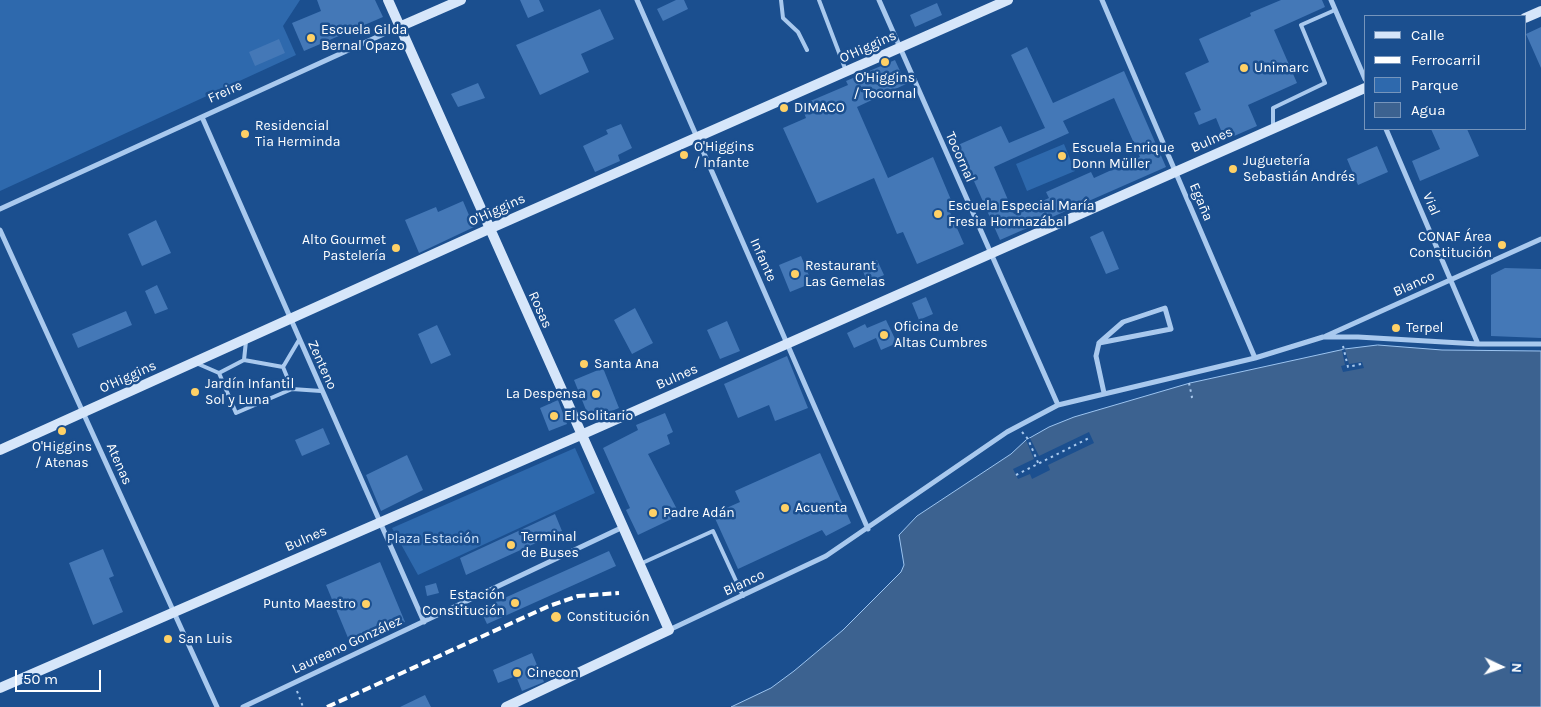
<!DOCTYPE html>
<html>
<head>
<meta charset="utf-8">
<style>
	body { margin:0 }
	#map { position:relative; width:1541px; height:707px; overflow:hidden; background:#1b4f8f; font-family:Karla,sans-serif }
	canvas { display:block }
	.legend { position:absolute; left:1364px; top:15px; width:162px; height:115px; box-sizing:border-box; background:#1b4f8f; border:1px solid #7695bc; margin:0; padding:6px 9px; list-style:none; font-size:15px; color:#fff }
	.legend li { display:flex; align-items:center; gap:10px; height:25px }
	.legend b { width:25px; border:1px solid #7695bc }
	.north { position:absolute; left:1476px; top:642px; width:50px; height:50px; -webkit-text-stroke:4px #1b4f8f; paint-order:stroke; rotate:93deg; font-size:14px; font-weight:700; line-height:20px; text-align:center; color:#fff }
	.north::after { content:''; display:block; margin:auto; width:18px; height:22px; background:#fff; clip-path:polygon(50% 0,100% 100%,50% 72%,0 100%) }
	.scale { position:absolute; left:15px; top:670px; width:86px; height:22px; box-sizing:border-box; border:2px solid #fff; border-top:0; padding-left:6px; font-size:15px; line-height:18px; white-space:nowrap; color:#fff; -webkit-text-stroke:4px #1b4f8f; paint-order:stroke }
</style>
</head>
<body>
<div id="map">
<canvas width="1541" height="707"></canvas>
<ul class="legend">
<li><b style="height:6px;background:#d6e6fa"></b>Calle</li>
<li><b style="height:6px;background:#fff"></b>Ferrocarril</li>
<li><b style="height:14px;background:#2e69ad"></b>Parque</li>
<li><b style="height:14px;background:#3c6290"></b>Agua</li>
</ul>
<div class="north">N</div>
<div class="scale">50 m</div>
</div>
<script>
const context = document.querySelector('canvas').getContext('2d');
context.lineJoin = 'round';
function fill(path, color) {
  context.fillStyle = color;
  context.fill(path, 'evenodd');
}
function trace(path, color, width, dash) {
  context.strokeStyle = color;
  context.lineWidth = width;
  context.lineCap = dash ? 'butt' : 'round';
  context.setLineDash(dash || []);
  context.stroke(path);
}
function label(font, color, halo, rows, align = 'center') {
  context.font = font + ' Karla,sans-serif';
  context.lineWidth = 5;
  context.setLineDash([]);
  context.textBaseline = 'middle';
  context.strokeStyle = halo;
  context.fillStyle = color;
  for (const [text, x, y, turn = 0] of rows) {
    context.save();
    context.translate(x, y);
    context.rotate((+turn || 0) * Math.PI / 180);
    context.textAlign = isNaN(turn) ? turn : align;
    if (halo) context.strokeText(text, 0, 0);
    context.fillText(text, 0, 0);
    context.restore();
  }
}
fill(new Path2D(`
	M0 0H300L283 26 296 55 0 191Z
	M1064 144 1075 171 1027 191 1016 164Z
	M575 448 595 493 418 575 392 528Z`), '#2e69ad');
const water = new Path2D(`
	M1378 345 1442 350 1541 351V707H731L771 688 794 671 843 630 901 572 904 565 899 535 917 516 1011 454 1026 440 1049 427 1074 417 1190 383 1345 349Z`);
fill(water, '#3c6290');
trace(water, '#9cc4f0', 1);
fill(new Path2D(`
	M1345 349 1349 364 1362 362 1364 368 1343 372 1341 366 1345 365 1342 350Z
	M1089 432 1094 443 1048 465 1050 470 1032 479 1030 474 1018 479 1013 469 1034 459 1026 440 1030 438 1039 456Z`), '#1b4f8f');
fill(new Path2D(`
	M317 0H375L383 17 304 51 292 23 321 11Z
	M520 0H539L544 11 528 18Z
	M676 0H684L688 9 663 21 657 9Z
	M1281 0H1322L1325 7 1274 30 1297 83 1248 105 1257 126 1225 140 1216 118 1199 125 1194 113 1201 110 1185 73 1209 62 1199 39 1251 16 1250 13Z
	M937 3 942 15 915 27 910 15Z
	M600 9 614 39 581 54 589 72 540 95 516 45Z
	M1541 27V68L1526 34Z
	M279 39 285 53 255 66 249 52Z
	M1027 47 1053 103 1124 71 1166 167 1000 240 958 145 1001 126 1009 143 1045 128 1011 55ZM1114 98 1140 157 1094 178 1091 172 1046 192 1049 198 1014 214 994 167 1069 133 1063 121Z
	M895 60 906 84 857 107 888 178 933 157 954 207 949 210 964 244 917 264 903 232 897 234 874 178 817 203 783 128 806 118 801 105 848 85 846 81Z
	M478 83 485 98 458 107 451 94Z
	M621 124 632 148 618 155 620 161 595 172 583 146 608 134 606 130Z
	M1431 129H1467L1479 156 1420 181 1412 161 1440 149Z
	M1377 146 1388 172 1358 185 1347 159Z
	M463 201 474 227 419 253 405 220 436 207 438 212Z
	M156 220 171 253 142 266 128 234Z
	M1103 231 1119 269 1106 274 1090 237Z
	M801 256 812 283 790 292 779 265Z
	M877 260 884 275 868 283 861 267Z
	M1505 268 1541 269V338L1491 336V275Z
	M157 285 168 309 155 314 145 291Z
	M926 297 933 314 919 320 912 303Z
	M635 308 653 343 632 354 614 320Z
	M126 311 132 325 78 348 72 334Z
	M886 320 897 343 881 350 876 338 854 348 847 333 865 324 867 328Z
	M727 321 740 351 720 359 707 330Z
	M437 325 451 355 431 364 418 334Z
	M787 356 808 408 775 421 769 405 738 418 724 384Z
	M603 368 619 408 590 420 574 380Z
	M558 400 567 424 549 431 540 408Z
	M665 413 673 432 667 435 670 444 648 454 680 515 638 535 626 510 630 508 603 448 638 430 636 425Z
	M323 428 330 444 302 456 295 440Z
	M820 453 851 523 826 536 822 530 738 569 713 514 740 502 735 491Z
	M407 455 423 490 381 511 366 475Z
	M555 514 562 531 466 575 460 558Z
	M103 549 114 576 109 578 123 612 93 625 69 563Z
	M609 551 616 566 487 624 480 609Z
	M380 562 405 622 351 645 326 585Z
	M436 583 439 593 427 596 425 586Z
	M532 653 544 682 522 691 516 676 498 683 493 670Z
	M425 695 431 707H400Z`), '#4478b7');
trace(new Path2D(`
	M1343 346 1348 367 1361 364
	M1189 383 1192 397 1189 398
	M1022 432 1028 439 1039 465
	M1016 475 1091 437
	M297 691 303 707`), '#a9c9ee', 2, [2.5, 4]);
trace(new Path2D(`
	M781 0 783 18 798 32 807 50
	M819 0 846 71
	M1273 126V108L1325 83 1301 25 1335 10
	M299 340 283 367 292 389 321 391
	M244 360 283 367
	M196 363 219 373 244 360 246 341
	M219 373 236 413 292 389
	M640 564 713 531 743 596`), '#a9c9ee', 4);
trace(new Path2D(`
	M637 0 868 529
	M879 0 1058 405
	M1102 0 1255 358
	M1331 0 1365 79
	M202 117 424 622
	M1386 129 1478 344
	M0 209 399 27
	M0 230 217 707
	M1326 336 1541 239
	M1099 343 1123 322 1165 308 1171 329 1099 343 1096 356 1104 393
	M669 630 826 556 1007 432 1058 405 1255 358 1323 337H1358L1478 344H1541
	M243 707 623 527`), '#a9c9ee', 5);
trace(new Path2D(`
	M388 0 669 630 506 707
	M1525 18 1541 11
	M399 27 461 0
	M0 450 489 229 1008 0
	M0 688 581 435 1365 88`), '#d6e6fa', 10);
trace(new Path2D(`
	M327 707 549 606 578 596 619 593`), '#fff', 4, [9, 4]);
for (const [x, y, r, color] of [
	[311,38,5,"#ffd166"],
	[885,62,5,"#ffd166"],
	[1244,68,5,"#ffd166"],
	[784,108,5,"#ffd166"],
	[245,134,5,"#ffd166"],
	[684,155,5,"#ffd166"],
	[1062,156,5,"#ffd166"],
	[1233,169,5,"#ffd166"],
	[938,214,5,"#ffd166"],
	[1502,245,5,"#ffd166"],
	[396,248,5,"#ffd166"],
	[795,274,5,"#ffd166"],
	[1396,328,5,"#ffd166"],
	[884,335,5,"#ffd166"],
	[584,364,5,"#ffd166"],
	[195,392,5,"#ffd166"],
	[596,394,5,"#ffd166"],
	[554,416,5,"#ffd166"],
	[62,431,5,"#ffd166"],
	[785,508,5,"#ffd166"],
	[653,513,5,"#ffd166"],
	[511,545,5,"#ffd166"],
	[515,603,5,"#ffd166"],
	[366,604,5,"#ffd166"],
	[556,617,6,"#ffd166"],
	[168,639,5,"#ffd166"],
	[517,673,5,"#ffd166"]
]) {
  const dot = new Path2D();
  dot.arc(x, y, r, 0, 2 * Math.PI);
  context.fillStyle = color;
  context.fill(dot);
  trace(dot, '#1b4f8f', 2);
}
label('14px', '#fff', '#1b4f8f', [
	["Escuela Gilda",321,30],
	["Bernal Opazo",321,46],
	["Unimarc",1254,68],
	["O'Higgins",885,78,"center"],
	["/ Tocornal",885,94,"center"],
	["DIMACO",794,108],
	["Residencial",255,126],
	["Tia Herminda",255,142],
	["O'Higgins",694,147],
	["/ Infante",694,163],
	["Escuela Enrique",1072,148],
	["Donn Müller",1072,164],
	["Juguetería",1243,161],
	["Sebastián Andrés",1243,177],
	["Escuela Especial María",948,206],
	["Fresia Hormazábal",948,222],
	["CONAF Área",1492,237,"right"],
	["Constitución",1492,253,"right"],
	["Alto Gourmet",386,240,"right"],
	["Pastelería",386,256,"right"],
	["Restaurant",805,266],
	["Las Gemelas",805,282],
	["Oficina de",894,327],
	["Altas Cumbres",894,343],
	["Terpel",1406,328],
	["Santa Ana",594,364],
	["Jardín Infantil",205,384],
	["Sol y Luna",205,400],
	["La Despensa",586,394,"right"],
	["El Solitario",564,416],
	["O'Higgins",62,447,"center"],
	["/ Atenas",62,463,"center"],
	["Acuenta",795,508],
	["Padre Adán",663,513],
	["Terminal",521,537],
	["de Buses",521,553],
	["Estación",505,595,"right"],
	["Constitución",505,611,"right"],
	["Punto Maestro",356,604,"right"],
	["Constitución",567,617],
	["San Luis",178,639],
	["Cinecon",527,673]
], 'left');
label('14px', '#fff', '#1b4f8f', [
	["O'Higgins",868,47,-24],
	["Freire",225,92,-24],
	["Bulnes",1212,140,-24],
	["Tocornal",960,157,66],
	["Egaña",1201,202,67],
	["Vial",1431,204,67],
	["O'Higgins",497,210,-24],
	["Infante",763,260,66],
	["Blanco",1414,284,-24],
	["Rosas",540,310,66],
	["Zenteno",322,365,66],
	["O'Higgins",128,377,-24],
	["Bulnes",677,377,-24],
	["Atenas",119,464,66],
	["Bulnes",306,539,-24],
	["Blanco",744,583,-25],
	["Laureano González",347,645,-25]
]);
label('14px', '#cfe3fa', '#1b4f8f', [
	["Plaza Estación",433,539]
]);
</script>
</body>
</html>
